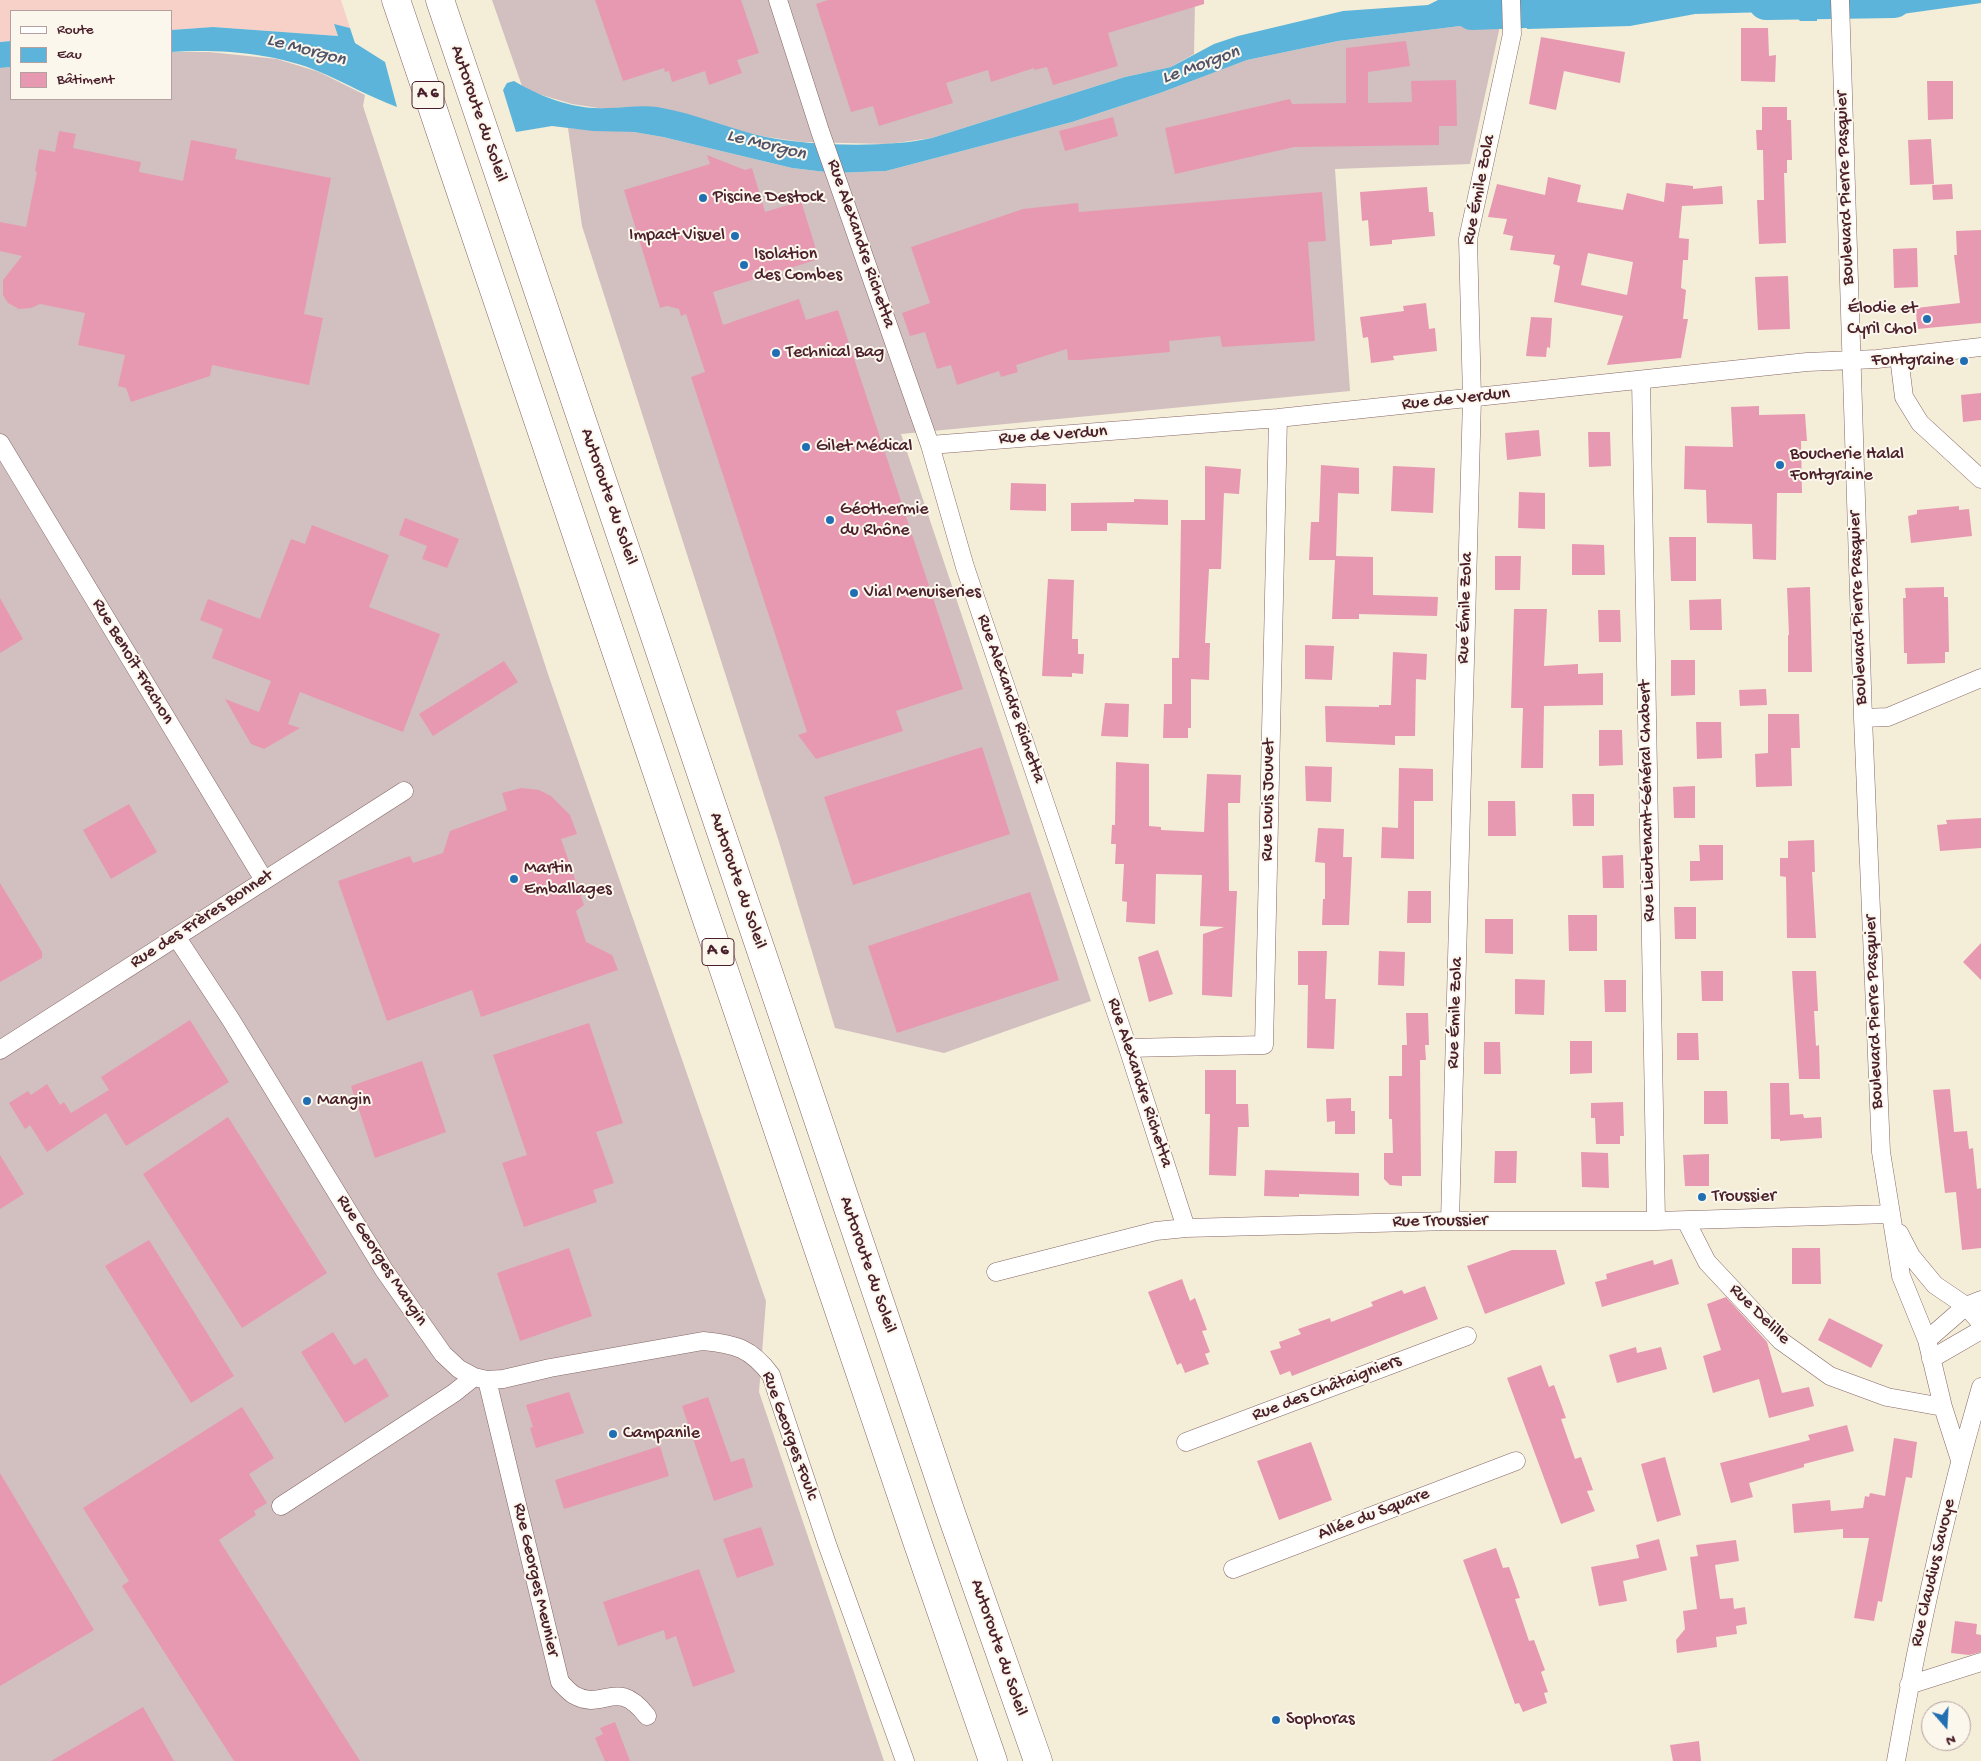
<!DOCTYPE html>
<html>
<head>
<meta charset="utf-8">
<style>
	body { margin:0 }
	#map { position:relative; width:1981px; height:1761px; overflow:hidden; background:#f4edd7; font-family:"Gochi Hand",sans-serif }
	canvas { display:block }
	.legend { position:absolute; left:10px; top:10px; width:162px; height:90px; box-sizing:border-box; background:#fbf7ec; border:1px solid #b4a19f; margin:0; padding:6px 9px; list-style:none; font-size:15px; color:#4a1f2b }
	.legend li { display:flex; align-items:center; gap:10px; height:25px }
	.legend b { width:25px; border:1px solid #b4a19f }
	.north { position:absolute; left:1921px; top:1701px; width:50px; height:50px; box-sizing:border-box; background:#fbf7ec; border:1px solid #b4a19f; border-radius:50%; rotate:161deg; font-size:14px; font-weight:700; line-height:20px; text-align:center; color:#4a1f2b }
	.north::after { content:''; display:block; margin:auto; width:18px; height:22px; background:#1f6fb2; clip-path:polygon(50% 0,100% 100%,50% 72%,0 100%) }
</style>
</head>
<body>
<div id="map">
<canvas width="1981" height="1761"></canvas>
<ul class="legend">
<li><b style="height:6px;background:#fff"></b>Route</li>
<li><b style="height:14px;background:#5db4da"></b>Eau</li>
<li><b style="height:14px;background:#e899b2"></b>Bâtiment</li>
</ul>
<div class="north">N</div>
</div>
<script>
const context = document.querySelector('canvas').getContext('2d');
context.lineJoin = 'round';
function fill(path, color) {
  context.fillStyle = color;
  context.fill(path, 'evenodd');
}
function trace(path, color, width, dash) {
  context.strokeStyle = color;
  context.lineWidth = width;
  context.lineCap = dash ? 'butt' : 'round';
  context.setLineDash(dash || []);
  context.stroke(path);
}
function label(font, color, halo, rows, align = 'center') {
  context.font = font + ' "Gochi Hand",sans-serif';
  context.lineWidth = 4;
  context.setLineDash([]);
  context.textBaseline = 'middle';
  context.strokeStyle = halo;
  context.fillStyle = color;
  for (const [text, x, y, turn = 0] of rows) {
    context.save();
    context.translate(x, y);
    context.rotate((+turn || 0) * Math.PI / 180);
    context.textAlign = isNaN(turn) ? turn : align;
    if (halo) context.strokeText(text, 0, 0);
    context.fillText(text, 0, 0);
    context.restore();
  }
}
fill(new Path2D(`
	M0 0H341L350 28 334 25 338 36 213 27 171 30V11H11V41L0 42Z`), '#f7d1c7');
fill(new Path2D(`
	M492 0H1195L1194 54 1171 67 1125 77 932 138 888 144 803 142 767 137 627 107 605 109 572 104 535 93 522 86Z
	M1493 22 1500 26 1470 164 1335 169 1350 391 901 434 1091 1001 944 1053 835 1028 779 842 582 226 568 128 634 132 663 137 792 168 834 173 886 171 1072 122 1160 93 1247 60 1338 41Z
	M171 52H209L277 59 319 72 365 95 363 106 549 677 766 1301 759 1392 884 1761H0V68L11 67V99H171Z`), '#d2bfc0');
fill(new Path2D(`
	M1438 0H1511L1513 25 1500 26 1493 22 1338 41 1247 60 1160 93 1072 122 886 171 834 173 792 168 663 137 634 132 593 131 552 126 516 132 503 90 507 83 514 81C541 97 575 110 607 108 624 108 640 105 657 107 694 113 729 129 766 137 811 146 888 148 932 138L1125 77 1171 67 1214 44 1238 36 1343 11 1428 5Z
	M1528 0H1817V21H1800L1795 15 1769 12 1695 14 1630 26 1527 29Z
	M1861 0H1981V3L1895 15 1861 17Z
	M334 24 350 28 355 43 385 62 397 107C370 97 346 83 320 72 275 53 219 49 171 52V30L213 27 338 36Z
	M11 41V67L0 68V42Z`), '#5db4da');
trace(new Path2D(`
	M1766 2 1894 0
	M1472 12 1578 8`), '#5db4da', 36);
fill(new Path2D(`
	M595 0H741L759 53 737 60 742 73 709 85 705 71 672 82 669 71 665 72 664 68 623 81Z
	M828 0H1204V4L1108 33 1118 66 1053 85 1047 67 1034 70V68L991 82 988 70 946 83 953 103 879 126 873 106 851 112 816 4Z
	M1741 28H1768L1769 56 1776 55 1775 82 1741 81Z
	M1541 37 1625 52 1620 83 1564 71 1556 110 1529 104Z
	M1406 41 1410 66 1368 72V103L1412 102 1411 81 1456 80 1457 126H1439V145L1294 147 1175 174 1165 128 1290 99 1292 104 1346 103V48Z
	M1927 81H1953V119L1928 120Z
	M1762 107H1787V120H1791L1792 160H1787V173H1784L1786 243 1759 244 1757 200H1764L1763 150H1757L1756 130H1762Z
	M1113 117 1118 136 1065 151 1059 131Z
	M59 131 76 134 73 148 141 162 139 172 183 181 191 140 237 149 235 159 331 178 304 314 323 318 309 385 212 365 210 376 131 402 126 388 118 386 125 355 78 345 85 313 40 304 31 308 19 309 8 303 3 295V280L22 256 0 251V222L26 227 37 172 35 171 39 149 55 152Z
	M1931 139 1934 184 1910 185 1908 140Z
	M707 155 745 170 752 168 765 212 801 201 819 259 713 292 723 325 799 299 806 320 838 310 963 689 896 711 903 731 816 759 798 735 807 732 691 377 705 372 686 314 681 316 679 309 667 306 660 308 624 190 710 164Z
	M1548 177 1581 185 1577 202 1623 210 1627 193 1664 202 1666 183 1693 186V189L1722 186 1723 204 1682 206 1679 238 1689 239 1688 260H1683L1681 288 1686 290 1683 319H1688L1681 358 1607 365 1623 316 1554 302 1560 266 1553 264 1555 255 1510 250 1513 236 1503 234 1507 219 1488 217 1497 184 1545 195ZM1588 253 1633 262 1627 295 1581 285Z
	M1952 184 1953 199 1933 200 1932 185Z
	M1427 187 1429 212H1433L1435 236 1392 240V244L1370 246 1368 220 1362 221 1360 192Z
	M1322 192 1326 241 1308 242 1315 341 1222 347 1220 336 1169 341 1170 352 1080 360H1068L1067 349 1016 365 1018 372 1001 377 999 371 957 385 951 365 937 369 925 332 910 336 902 313 930 303 911 247 1023 209 1078 203 1079 212Z
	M1981 230V323L1917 329 1916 308 1960 303 1954 255H1957L1956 231Z
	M1917 248 1918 287 1894 288 1893 249Z
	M1788 276 1790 329 1758 330 1755 277Z
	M1426 303 1429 329 1435 328 1437 351 1393 356 1394 360 1371 363 1368 337 1363 338 1360 317 1404 311 1403 306Z
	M1531 317 1552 318 1550 348 1547 347 1546 357 1526 356Z
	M1981 393V420L1963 422 1961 395Z
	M1759 406V415L1805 414 1807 441H1801L1802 493H1777L1776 560 1753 559 1752 524 1707 523 1706 490 1684 489 1685 446 1733 447 1731 407Z
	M1539 430 1541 456 1507 460 1505 433Z
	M1588 432H1610L1611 466 1589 467Z
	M1321 465 1359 468V494L1338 493 1336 556 1373 557V595L1438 597 1437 616 1359 614V619H1332L1335 560H1309L1311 522H1319Z
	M1205 466 1241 469 1239 494 1224 493 1221 569H1209L1205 643H1210L1209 680 1191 679V728H1188V738H1163L1164 704H1172V658H1179L1181 520H1205Z
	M1393 466 1435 468 1433 513 1391 511Z
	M1011 483 1046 484V511L1010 510Z
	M1519 492 1545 493V529L1518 528Z
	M1134 499 1168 500V525L1107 523V531H1071V503L1134 502Z
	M1959 506V510L1969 509 1972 536 1911 543 1908 516 1917 514V510Z
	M405 518 459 539 447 568 422 559 427 546 399 535Z
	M312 525 389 555 369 607 440 634 403 732 300 692 288 724 300 728 264 749 251 744 225 699 259 712 271 681 212 658 223 629 200 620 208 599 260 619 291 539 305 544Z
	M1669 537H1696V581H1671Z
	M1572 544 1604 545 1605 575H1572Z
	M1495 556H1521L1520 590H1495Z
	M1048 579 1074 580 1072 639H1078V654H1084L1083 674 1072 673V677L1042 676Z
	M1810 587 1812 672H1788V635H1789L1787 588Z
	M1944 587V597H1948L1949 652H1945V663L1907 664V653H1904L1903 598H1906L1905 588Z
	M0 598 23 639 0 653Z
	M1721 599 1722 630H1690L1689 600Z
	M1514 609H1547L1544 666 1578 664V674L1603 673V705L1544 706 1543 768H1521L1523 708H1511Z
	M1598 610H1620L1621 642H1599Z
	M1305 645 1334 646 1332 680 1305 679Z
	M1393 652 1427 654 1426 680 1416 679 1415 736H1395V745L1326 742 1325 706 1379 707V705H1391Z
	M1671 660H1695V695L1671 696Z
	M504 661 518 682 433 736 419 714Z
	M1766 689 1767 705 1740 706 1739 690Z
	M1105 703 1129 704 1128 737 1101 736Z
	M1768 714H1799L1800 748H1791L1792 786 1756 787 1755 754 1768 753Z
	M1696 722H1721L1722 758 1697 759Z
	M1599 730H1622L1623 765 1599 766Z
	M982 747 1010 834 853 885 824 797Z
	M1116 762 1149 764V826L1161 827V830L1204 832 1207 774 1241 775 1240 803H1228L1229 891H1237L1232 997 1202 995 1203 934 1224 927 1200 926 1202 875 1156 874 1155 924 1126 922 1127 902 1122 901 1124 864H1115L1116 844H1111L1112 825H1115Z
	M1305 766 1332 767 1331 802 1306 801Z
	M1399 768 1433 769V801H1414V859L1381 858 1382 827 1398 828Z
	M1695 786V818H1674L1673 787Z
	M521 788 539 790 551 796 570 815 577 834 561 839 584 905 576 911 586 942 612 955 618 970 481 1017 472 990 387 1021 338 881 410 856 413 863 443 853 450 831 507 810 502 793Z
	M1572 794H1594V826H1573Z
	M1488 801H1515L1516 836H1488Z
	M129 804 157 852 111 879 83 830Z
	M1981 818V848L1940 851 1937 825 1947 824 1946 820Z
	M1318 828 1344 829 1343 857H1352L1349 925H1322L1323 899H1325V863L1315 862Z
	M1814 840 1815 872H1812L1816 938H1787L1786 877 1780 876V858H1788V841Z
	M1699 845H1723V880L1690 881V861H1700Z
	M1623 855 1624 888H1603L1602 856Z
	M0 883 42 952V958L0 982Z
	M1408 891H1431V923H1407Z
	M1030 892 1059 980 897 1033 868 946Z
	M1674 907H1696V939H1675Z
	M1568 915H1597V951H1569Z
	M1485 919H1513V954L1485 953Z
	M1981 943V980L1963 962Z
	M1158 950 1173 994 1149 1002 1138 957Z
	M1298 951H1327L1325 999H1336L1334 1049 1307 1048 1308 985H1298Z
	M1379 951 1405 952 1404 986 1378 985Z
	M1701 971H1723V1001H1702Z
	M1792 971H1816L1818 1011H1814L1816 1046 1819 1045 1820 1079H1799Z
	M1515 979 1545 980 1544 1015 1515 1014Z
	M1604 980H1626V1012H1605Z
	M1406 1013H1428L1429 1045H1425L1426 1060H1420L1421 1176H1402V1186L1390 1185 1384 1179V1153H1393L1392 1119H1389V1076H1402V1045H1407Z
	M190 1020 229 1082 126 1146 106 1113 47 1152 30 1125 25 1129 9 1103 28 1091 31 1095 47 1084 60 1105 64 1102 71 1113 109 1090 101 1077Z
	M589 1023 623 1123 596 1132 614 1183 593 1190 597 1202 524 1227 502 1163 527 1155 493 1055Z
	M1677 1033H1698L1699 1060H1677Z
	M1570 1041H1592V1073L1570 1074Z
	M1484 1042H1500L1501 1074H1484Z
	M422 1061 446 1132 375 1158 351 1086Z
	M1205 1070H1236V1104H1248L1249 1127H1238L1236 1176 1209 1175 1210 1114H1205Z
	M1770 1083H1789L1790 1115 1803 1114 1804 1118 1821 1117 1822 1138 1780 1141V1139H1771Z
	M1950 1089 1954 1132 1967 1131 1969 1149 1973 1148 1977 1189 1981 1188V1248L1962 1250 1956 1192 1945 1193 1933 1090Z
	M1704 1091H1727L1728 1124H1704Z
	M1351 1098V1111H1355V1134H1335V1121L1327 1122 1326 1099Z
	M1623 1102 1624 1136H1620V1144H1596L1595 1118H1591V1103Z
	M228 1117 327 1273 242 1328 143 1174Z
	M1495 1151H1517L1516 1183H1494Z
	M1581 1152 1608 1153 1609 1188 1582 1187Z
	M1709 1154V1186H1685L1683 1155Z
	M0 1155 24 1194 0 1209Z
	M1265 1170 1359 1173V1196L1299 1194V1197L1264 1196Z
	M149 1240 234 1376 191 1403 105 1266Z
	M569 1248 592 1316 520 1341 497 1273Z
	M1792 1248H1820L1821 1284H1792Z
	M1512 1250H1556L1565 1284 1485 1314 1467 1266Z
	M1672 1259 1679 1284 1602 1307 1595 1282 1607 1279 1606 1274 1653 1260 1654 1265Z
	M1182 1279 1190 1301 1195 1298 1207 1330 1202 1331 1210 1352 1205 1354 1209 1364 1185 1373 1181 1363 1177 1365 1148 1292Z
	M1425 1286 1438 1319 1292 1376 1290 1371 1280 1375 1270 1351 1281 1348 1279 1342 1301 1334 1298 1329 1330 1318 1331 1322 1373 1306 1371 1302 1402 1290 1404 1294Z
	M1726 1297 1767 1342 1782 1393 1809 1387 1814 1406 1769 1418 1759 1379 1713 1393 1703 1356 1721 1350 1707 1304Z
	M1829 1318 1883 1345 1871 1368 1818 1340Z
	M333 1332 354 1365 366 1358 389 1396 345 1423 301 1352Z
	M1636 1347 1637 1353 1661 1347 1667 1369 1617 1383 1609 1355Z
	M1541 1365 1549 1387 1554 1385 1566 1418 1561 1419 1575 1459 1581 1457 1593 1490 1587 1491 1595 1511 1561 1524 1507 1378Z
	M569 1392 584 1433 536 1448 530 1428 533 1427 526 1405Z
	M708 1397 731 1462 744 1458 753 1487 714 1501 682 1406Z
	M242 1407 274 1458 249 1474 267 1503 254 1511 256 1515 219 1540 360 1761H234L122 1586 129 1581 83 1508Z
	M1847 1425 1854 1451 1804 1464V1467L1749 1483 1753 1497 1731 1503 1720 1463 1810 1440 1808 1435Z
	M1894 1438 1917 1442 1912 1478 1906 1477 1882 1602 1878 1601 1874 1621 1854 1618 1869 1538H1843V1529L1794 1533 1792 1504 1830 1500 1831 1511 1863 1508 1865 1496 1869 1497 1870 1493 1885 1496Z
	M1311 1442 1332 1500 1279 1520 1257 1461Z
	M660 1446 669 1476 564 1509 555 1480Z
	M1665 1457 1681 1515 1657 1522 1641 1464Z
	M0 1473 94 1630 0 1686Z
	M761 1527 774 1565 737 1578 723 1539Z
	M1659 1539 1667 1570 1623 1581 1627 1601 1599 1606 1591 1567 1639 1558 1636 1545Z
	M1736 1540 1739 1561 1715 1565 1720 1599 1733 1598 1734 1609 1745 1607 1747 1624 1736 1626 1737 1634 1716 1637 1717 1647 1677 1653 1676 1640 1685 1629 1683 1611 1697 1609 1690 1557 1698 1556 1696 1545Z
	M1496 1548 1503 1568 1509 1567 1520 1598 1515 1599 1529 1641 1534 1640 1545 1670 1541 1672 1548 1692 1544 1693 1547 1703 1523 1712 1519 1703 1515 1704 1463 1560Z
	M699 1569 735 1672 693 1687 676 1636 666 1640 664 1630 618 1646 603 1602Z
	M1955 1621 1977 1624 1976 1634 1981 1635V1652L1969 1655 1951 1653Z
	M143 1707 174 1761H51L82 1743Z
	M615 1722 630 1761H605L595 1738 603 1734 600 1728Z
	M1699 1741 1701 1761H1673L1670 1745Z`), '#e899b2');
const street = new Path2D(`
	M778 0 820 131 930 445 965 567 1128 1048 1186 1228
	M1840 0 1863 718 1881 1152 1901 1276 1927 1340 1943 1407 1960 1460
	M1899 357 1904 397 1920 423 1981 479
	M1641 380 1656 1221
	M0 443 264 880
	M930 445 1278 418 1807 362 1877 359 1981 347
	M1863 718 1888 717 1981 678
	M177 938 231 1020 384 1270 443 1354 459 1369 474 1377 487 1380 503 1379 550 1368 703 1341C735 1344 751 1348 771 1375L827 1544 905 1761
	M1128 1048 1264 1045 1278 418
	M0 1050 404 791
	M1450 1221 1472 398 1468 239 1512 34 1511 0
	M1686 1221 1707 1262 1781 1341 1830 1376 1887 1397 1943 1407
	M1899 1233 1911 1256 1935 1285 1966 1306 1981 1323
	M996 1272 1156 1231 1186 1228 1450 1221H1656L1890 1214
	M1927 1340 1966 1306 1981 1300
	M1931 1359 1981 1330
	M487 1380 560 1682C564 1686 569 1692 574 1695 604 1712 616 1676 647 1716
	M1186 1442 1467 1336
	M281 1506 454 1393 474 1377
	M1233 1569 1516 1461
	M1909 1685 1981 1662
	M1896 1761C1918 1635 1945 1510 1981 1387`);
const highway = new Path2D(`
	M396 0 918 1544 993 1761
	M440 0 951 1513 1038 1761`);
trace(street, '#866767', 19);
trace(highway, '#866767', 29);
trace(street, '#fff', 18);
trace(highway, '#fff', 28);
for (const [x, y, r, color] of [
	[703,198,5,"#1f6fb2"],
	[735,236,5,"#1f6fb2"],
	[744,265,5,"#1f6fb2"],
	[1927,319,5,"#1f6fb2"],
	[776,353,5,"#1f6fb2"],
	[1964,361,5,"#1f6fb2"],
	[806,447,5,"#1f6fb2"],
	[1780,465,5,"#1f6fb2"],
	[830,520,5,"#1f6fb2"],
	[854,593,5,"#1f6fb2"],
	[514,879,5,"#1f6fb2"],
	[307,1101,5,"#1f6fb2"],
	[1702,1197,5,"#1f6fb2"],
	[613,1434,5,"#1f6fb2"],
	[1276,1720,5,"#1f6fb2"]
]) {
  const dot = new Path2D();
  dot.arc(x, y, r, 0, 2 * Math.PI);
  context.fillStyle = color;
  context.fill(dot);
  trace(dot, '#fbf7ec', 2);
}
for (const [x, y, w] of [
	[428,95,32],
	[718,952,32]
]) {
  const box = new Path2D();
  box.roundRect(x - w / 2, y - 13.5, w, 27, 4);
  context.fillStyle = '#fbf7ec';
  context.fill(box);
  trace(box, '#4a1f2b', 1);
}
label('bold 16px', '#4a1f2b', null, [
	["A 6",428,95],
	["A 6",718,952]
]);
label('18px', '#4a1f2b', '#fbf7ec', [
	["Autoroute du Soleil",478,114,71],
	["Boulevard Pierre Pasquier",1846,188,-92],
	["Rue Émile Zola",1480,190,-79],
	["Rue Alexandre Richetta",860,244,71],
	["Rue de Verdun",1456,400,-6],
	["Rue de Verdun",1053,436,-4],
	["Autoroute du Soleil",608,497,71],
	["Rue Émile Zola",1466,608,-88],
	["Boulevard Pierre Pasquier",1859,608,-92],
	["Rue Benoît Frachon",132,662,59],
	["Rue Alexandre Richetta",1010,699,71],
	["Rue Louis Jouvet",1269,800,-89],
	["Rue Lieutenant-Général Chabert",1648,801,-91],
	["Autoroute du Soleil",737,881,71],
	["Rue des Frères Bonnet",202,920,-33],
	["Boulevard Pierre Pasquier",1875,1012,-92],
	["Rue Émile Zola",1456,1013,-88],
	["Rue Alexandre Richetta",1139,1083,72],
	["Rue Troussier",1440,1222,-1],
	["Rue Georges Mangin",381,1261,57],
	["Autoroute du Soleil",867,1265,71],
	["Rue Delille",1759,1315,45],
	["Rue des Châtaigniers",1327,1389,-21],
	["Rue Georges Foulc",789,1436,70],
	["Allée du Square",1374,1515,-21],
	["Rue Claudius Savoye",1934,1573,-77],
	["Rue Georges Meunier",535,1580,77],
	["Autoroute du Soleil",998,1648,71]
]);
label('18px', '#4a1f2b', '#fbf7ec', [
	["Piscine Destock",713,198],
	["Impact Visuel",725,236,"right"],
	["Isolation",754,255],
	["des Combes",754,276],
	["Élodie et",1917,309,"right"],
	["Cyril Chol",1917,330,"right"],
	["Technical Bag",786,353],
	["Fontgraine",1954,361,"right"],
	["Gilet Médical",816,447],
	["Boucherie Halal",1790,455],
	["Fontgraine",1790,476],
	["Géothermie",840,510],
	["du Rhône",840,531],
	["Vial Menuiseries",864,593],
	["Martin",524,869],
	["Emballages",524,890],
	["Mangin",317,1101],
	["Troussier",1712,1197],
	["Campanile",623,1434],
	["Sophoras",1286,1720]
], 'left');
label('italic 19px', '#515368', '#fbf7ec', [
	["Le Morgon",306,51,15],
	["Le Morgon",1201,66,-20],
	["Le Morgon",766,146,14]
]);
</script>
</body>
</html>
